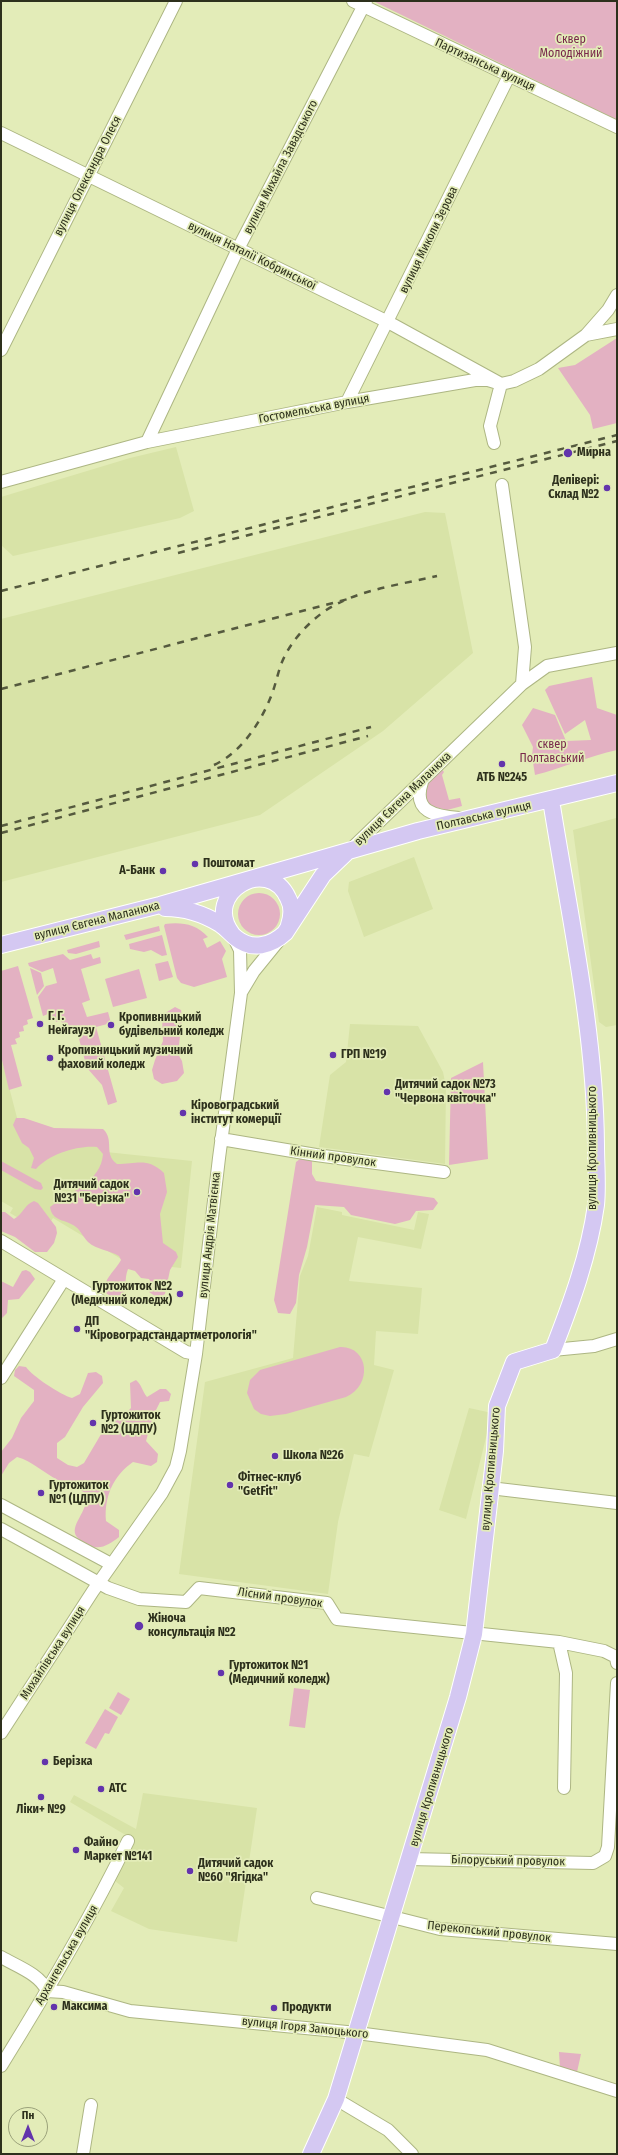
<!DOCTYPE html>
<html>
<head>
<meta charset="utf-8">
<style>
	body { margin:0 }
	#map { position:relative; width:618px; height:2155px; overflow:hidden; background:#e3ecb8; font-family:"Fira Sans Condensed",sans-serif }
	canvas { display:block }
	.frame { position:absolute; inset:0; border:2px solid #2d301c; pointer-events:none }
	.north { position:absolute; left:8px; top:2107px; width:40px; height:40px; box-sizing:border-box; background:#e3ecb8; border:1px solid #9aa17a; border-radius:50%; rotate:0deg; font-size:11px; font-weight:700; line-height:16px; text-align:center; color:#2d301c }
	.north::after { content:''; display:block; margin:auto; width:14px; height:18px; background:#6334ac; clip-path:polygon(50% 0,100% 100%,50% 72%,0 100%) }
</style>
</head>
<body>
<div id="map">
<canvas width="618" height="2155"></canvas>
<div class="frame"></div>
<div class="north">Пн</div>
</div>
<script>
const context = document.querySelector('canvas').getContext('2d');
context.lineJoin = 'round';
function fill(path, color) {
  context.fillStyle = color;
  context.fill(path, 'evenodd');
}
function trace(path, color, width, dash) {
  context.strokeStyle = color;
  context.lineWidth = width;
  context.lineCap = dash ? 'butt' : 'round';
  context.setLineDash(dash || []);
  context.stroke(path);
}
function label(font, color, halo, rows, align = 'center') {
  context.font = font + ' "Fira Sans Condensed",sans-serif';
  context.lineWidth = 3.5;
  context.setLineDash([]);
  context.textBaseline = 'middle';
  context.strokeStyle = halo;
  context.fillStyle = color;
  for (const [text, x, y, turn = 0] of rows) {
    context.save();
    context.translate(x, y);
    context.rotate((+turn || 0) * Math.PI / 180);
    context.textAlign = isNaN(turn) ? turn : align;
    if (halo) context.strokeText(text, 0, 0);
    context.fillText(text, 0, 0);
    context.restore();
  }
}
fill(new Path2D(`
	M176 447 194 511 180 518 13 556 1 545V497L130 458Z
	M425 512 445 513 473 653 383 731 260 815 1 882V619Z
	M616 818 617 1025 606 1027 599 1022 573 830Z
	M414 857 433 909 364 937 348 891 349 882Z
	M350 1024 418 1026 443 1072 446 1087 445 1164 319 1147 330 1075 346 1062Z
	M1 1056 22 1137 94 1134 106 1152 192 1161 181 1268 126 1262 53 1218 39 1240 20 1219 10 1213 13 1208 1 1201Z
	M317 1207 342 1212V1215L414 1230 418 1212 429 1214 421 1249 358 1237 349 1281 422 1288 418 1334 376 1331 374 1365 394 1370 369 1457 354 1454 338 1522 328 1594 179 1574 205 1382 293 1358 300 1276 308 1256Z
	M469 1408 492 1413 466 1519 439 1510Z
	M143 1793 257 1808 237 1942 149 1929 111 1911 124 1888 115 1881 134 1840 70 1802 74 1795 136 1829Z`), '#d8e3a7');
fill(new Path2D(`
	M373 1H617V120Z
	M617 338V423L593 429 590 415 558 368 575 365Z
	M592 677 597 708 617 715V750C589 756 563 768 535 775L532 756 533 747 522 725 533 708 555 715 566 741 591 740 585 720 565 734 545 690 549 686Z
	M441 768 444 772 442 775 449 800 460 798 462 806 447 810 430 806C418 784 426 785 441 768Z
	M238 914a21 21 0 1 1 42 0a21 21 0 1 1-42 0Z
	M165 924C182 922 196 924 208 937L203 939 207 948 220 941 226 951 222 959 227 977 194 987 181 983 177 978 164 926Z
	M159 926 160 931 126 940 124 935Z
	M162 935 167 955 162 956 151 950 144 952 130 949 129 944Z
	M99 941 100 947 76 954 68 953 67 950Z
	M63 954 70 960 91 954 93 959 100 957 101 963 81 969 90 1000 82 1003 87 1017 108 1012 111 1023 96 1027 117 1102 108 1105 102 1085 87 1068 76 1028 70 1029 68 1024 63 1025 61 1021 56 1022 55 1017 49 1019 48 1014 43 1016 38 997 46 986 57 983 53 968 42 972 29 966 28 963Z
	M168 961 173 977 159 981 155 964Z
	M18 966 33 1018 27 1020 28 1024 23 1026 24 1031 19 1032 20 1037 15 1039 17 1044 11 1045 22 1086 9 1090 1 1056V971Z
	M30 968 41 973 44 986 37 995Z
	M139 969 147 998 113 1007 105 979Z
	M175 1007 181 1010 182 1018 178 1054 182 1061 184 1073 177 1081 162 1084 154 1079 152 1070 155 1060 163 1041 162 1015Z
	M483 1062 488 1159 449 1165 451 1078Z
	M16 1118H24L54 1128 103 1129C115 1140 103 1154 117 1164 138 1164 147 1157 164 1173L167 1192 160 1214 163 1243 176 1252 178 1257 170 1270 165 1294 158 1298 149 1292 153 1286 149 1279 141 1278 135 1271 128 1269C124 1279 127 1288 123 1297L117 1300 104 1292C104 1278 115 1271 121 1260L119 1256C109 1250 97 1250 88 1242 83 1237 81 1231 76 1227 66 1219 52 1222 50 1207 70 1192 101 1182 103 1154L97 1147C78 1145 49 1154 36 1169L31 1168 34 1158 29 1148 22 1143 13 1125Z
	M304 1156 312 1160V1174L316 1181 434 1198 438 1203 433 1210 416 1211 410 1220 395 1224 351 1215 344 1207 315 1205 307 1247 299 1275 296 1303 290 1314 278 1313 274 1300 296 1162Z
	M1 1161 41 1183 43 1188 41 1190 35 1189 1 1170Z
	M34 1201 38 1203 56 1227 57 1233 54 1243 47 1252H35L15 1237 1 1231V1212H5L14 1219C23 1214 24 1205 34 1201Z
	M26 1270 30 1272 35 1279 19 1299 8 1300 7 1313 1 1319V1281L13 1287 22 1271Z
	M340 1347C369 1346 373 1385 346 1397L286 1414 270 1416 261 1414 254 1409 247 1393 250 1380 260 1370Z
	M19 1366 26 1367C32 1376 61 1395 72 1398L80 1394 88 1373 96 1372 102 1376 103 1383 83 1407 65 1437 57 1443V1458L68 1465 77 1467 84 1463 110 1419 123 1416 131 1408 130 1383 136 1380C142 1385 142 1391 147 1397L160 1389H166L171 1394 169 1401 160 1402 153 1416 146 1441 158 1454 157 1462 151 1466 133 1462C113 1476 104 1497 106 1521L119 1530V1537C110 1544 100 1551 89 1545 64 1534 78 1524 85 1506 86 1502 86 1497 86 1494 78 1487 67 1485 58 1480 44 1473 32 1461 17 1457L9 1463 1 1476V1452L12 1438 21 1418 34 1401V1390L14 1376 15 1370Z
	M294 1688 310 1690 305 1728 289 1726Z
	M118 1692 130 1699 121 1715 109 1708Z
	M105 1709 118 1717 109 1734 105 1733 96 1749 85 1743Z
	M559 2052 581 2054 577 2072 560 2068Z`), '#e3b1c2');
const minor = new Path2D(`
	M353 1 617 127
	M1 133 388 322 501 384 490 426 494 443
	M586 335 608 310 617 295
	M1 350 176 1
	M347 402 509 76
	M147 442 238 249 366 1
	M1 482 147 442 347 402 475 380H488L501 384 514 381 539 369 586 335 617 329
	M502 485 525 647 522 684
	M422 782C412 812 435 816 459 818
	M351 849 522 684 547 666 617 653
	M242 991 254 971 280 939
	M221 1139 316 1155 444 1172
	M1 1241 186 1352 196 1354
	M553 1350 594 1346 617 1339
	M1 1378 64 1279
	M490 1488 617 1503
	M1 1505 111 1564
	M1 1529 108 1588 139 1599 186 1602 199 1588 327 1603 337 1619 559 1642 604 1651 616 1657 617 1663
	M559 1642 566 1673 564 1788
	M1 1733 93 1591 162 1493 176 1467 180 1451 196 1354 219 1158 241 993 240 950 233 936
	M409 1859 593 1863 605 1856 608 1847 617 1683
	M317 1898 440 1929 617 1944
	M1 1957C16 1966 40 1974 47 1991
	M47 1991 63 1992 130 2011 357 2033 487 2050 617 2091
	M1 2066C47 1992 90 1919 128 1841
	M336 2099 388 2130 412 2154
	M83 2154 91 2105`);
const major = new Path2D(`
	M165 908C185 908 202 913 220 924 226 928 230 933 236 938 252 951 271 946 285 933L323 875 346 853
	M232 934C201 893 268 854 288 898 293 907 292 916 289 925
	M1 945 160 905 418 831 617 783
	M311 2154 336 2099 458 1697 474 1634 495 1451 497 1406 514 1362 553 1350C571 1304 589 1255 596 1205 598 1186 596 1165 596 1145 595 1029 569 914 551 800`);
trace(minor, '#adb683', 14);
trace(major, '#fff', 18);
trace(minor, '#fff', 12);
trace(major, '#d4c8f2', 16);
trace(new Path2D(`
	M178 553 617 441
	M1 591 617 435
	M1 689 352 598
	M214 765C242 752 261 722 272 694 276 683 278 672 282 662 290 643 305 626 322 613 354 590 399 585 437 576
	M1 826 371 727
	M1 833 368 736`), '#555a3e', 2.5, [7, 7]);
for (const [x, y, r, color] of [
	[568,453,5,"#6334ac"],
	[607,488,4,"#6334ac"],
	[502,764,4,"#6334ac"],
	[195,864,4,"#6334ac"],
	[163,871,4,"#6334ac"],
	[40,1024,4,"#6334ac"],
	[111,1025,4,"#6334ac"],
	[333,1055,4,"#6334ac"],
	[50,1058,4,"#6334ac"],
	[387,1092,4,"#6334ac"],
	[183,1113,4,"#6334ac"],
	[137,1192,4,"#6334ac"],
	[180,1294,4,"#6334ac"],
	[77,1329,4,"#6334ac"],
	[93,1423,4,"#6334ac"],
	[275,1456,4,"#6334ac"],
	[230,1485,4,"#6334ac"],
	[41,1493,4,"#6334ac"],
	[139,1626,5,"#6334ac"],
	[221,1673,4,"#6334ac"],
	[45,1762,4,"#6334ac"],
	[101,1789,4,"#6334ac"],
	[41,1797,4,"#6334ac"],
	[76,1850,4,"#6334ac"],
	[190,1871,4,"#6334ac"],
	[54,2007,4,"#6334ac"],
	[274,2008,4,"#6334ac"]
]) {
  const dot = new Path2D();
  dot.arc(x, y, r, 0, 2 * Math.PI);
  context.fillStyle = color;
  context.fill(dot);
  trace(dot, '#e3ecb8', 1.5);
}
label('12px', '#78284b', '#e3ecb8', [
	["Сквер",571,40],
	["Молодіжний",571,54],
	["сквер",552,745],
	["Полтавський",552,759]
]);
label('12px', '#2d301c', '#e3ecb8', [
	["Партизанська вулиця",485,65,25],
	["вулиця Михайла Завадського",281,167,-63],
	["вулиця Олександра Олеся",88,176,-63],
	["вулиця Миколи Зерова",429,240,-64],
	["вулиця Наталії Кобринської",252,256,26],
	["Гостомельська вулиця",314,409,-11],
	["вулиця Євгена Маланюка",403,799,-44],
	["Полтавська вулиця",484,816,-13],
	["вулиця Євгена Маланюка",97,921,-14],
	["вулиця Кропивницького",593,1148,-90],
	["Кінний провулок",333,1157,8],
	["вулиця Андрія Матвієнка",210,1235,-84],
	["вулиця Кропивницького",491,1469,-85],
	["Лісний провулок",280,1598,8],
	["Михайлівська вулиця",53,1653,-57],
	["вулиця Кропивницького",432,1787,-73],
	["Білоруський провулок",508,1861,1],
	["Перекопський провулок",489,1932,6],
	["Архангельська вулиця",67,1955,-60],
	["вулиця Ігоря Замоцького",305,2028,6]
]);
label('bold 12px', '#2d301c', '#e3ecb8', [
	["Мирна",577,453],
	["Делівері:",599,481,"right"],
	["Склад №2",599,495,"right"],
	["АТБ №245",502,778,"center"],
	["Поштомат",203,864],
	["А-Банк",155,871,"right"],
	["Г. Г.",48,1017],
	["Нейгаузу",48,1031],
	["Кропивницький",119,1018],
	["будівельний коледж",119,1032],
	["Кропивницький музичний",58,1051],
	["фаховий коледж",58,1065],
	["ГРП №19",341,1055],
	["Дитячий садок №73",395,1085],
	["\"Червона квіточка\"",395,1099],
	["Кіровоградський",191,1106],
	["інститут комерції",191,1120],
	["Дитячий садок",129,1185,"right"],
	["№31 \"Берізка\"",129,1199,"right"],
	["Гуртожиток №2",172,1287,"right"],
	["(Медичний коледж)",172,1301,"right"],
	["ДП",85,1322],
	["\"Кіровоградстандартметрологія\"",85,1336],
	["Гуртожиток",101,1416],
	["№2 (ЦДПУ)",101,1430],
	["Школа №26",283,1456],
	["Фітнес-клуб",238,1478],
	["\"GetFit\"",238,1492],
	["Гуртожиток",49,1486],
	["№1 (ЦДПУ)",49,1500],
	["Жіноча",148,1619],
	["консультація №2",148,1633],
	["Гуртожиток №1",229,1666],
	["(Медичний коледж)",229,1680],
	["Берізка",53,1762],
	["АТС",109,1789],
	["Ліки+ №9",41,1810,"center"],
	["Файно",84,1843],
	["Маркет №141",84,1857],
	["Дитячий садок",198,1864],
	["№60 \"Ягідка\"",198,1878],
	["Максима",62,2007],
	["Продукти",282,2008]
], 'left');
</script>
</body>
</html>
